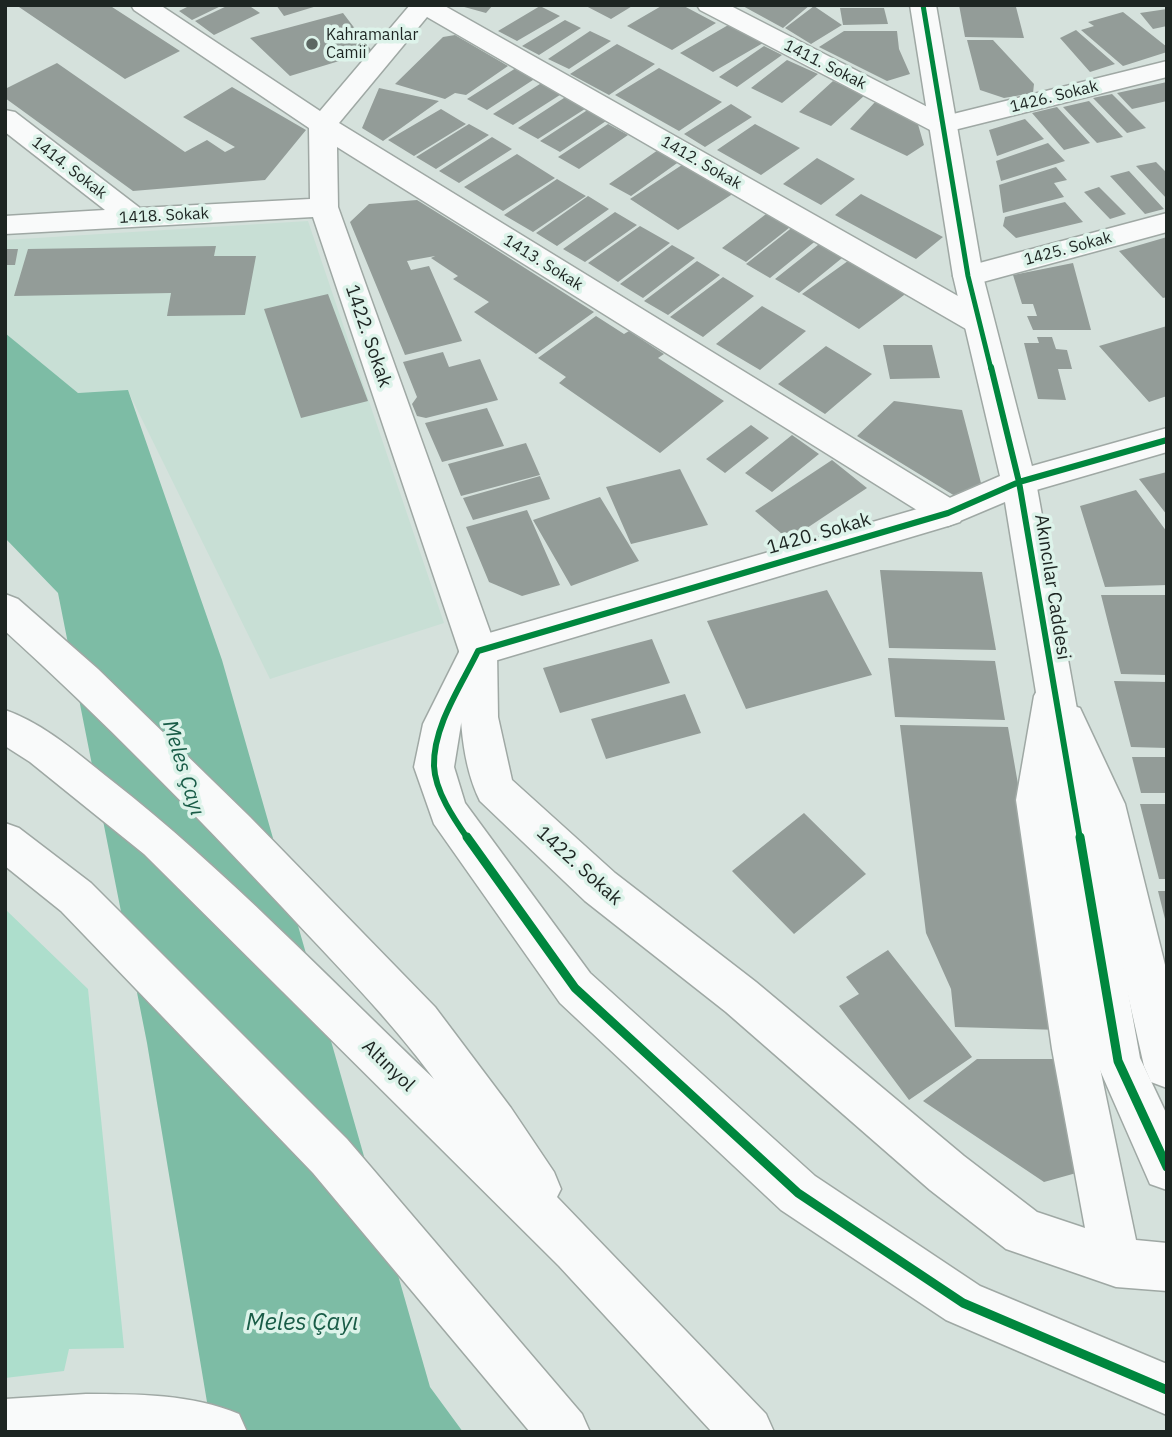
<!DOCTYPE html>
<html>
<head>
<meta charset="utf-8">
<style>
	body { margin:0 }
	#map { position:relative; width:1172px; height:1437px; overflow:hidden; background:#d5e1dc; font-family:"IBM Plex Sans",sans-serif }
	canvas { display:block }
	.frame { position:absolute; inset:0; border:7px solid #1d2522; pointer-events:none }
</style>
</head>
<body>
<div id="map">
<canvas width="1172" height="1437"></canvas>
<div class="frame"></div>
</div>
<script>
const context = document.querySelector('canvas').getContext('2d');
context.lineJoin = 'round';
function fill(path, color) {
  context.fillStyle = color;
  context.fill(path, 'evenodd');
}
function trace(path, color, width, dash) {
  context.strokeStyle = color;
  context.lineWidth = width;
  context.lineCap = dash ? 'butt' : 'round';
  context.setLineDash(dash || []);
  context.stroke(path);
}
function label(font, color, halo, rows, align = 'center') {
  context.font = font + ' "IBM Plex Sans",sans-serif';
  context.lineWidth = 7;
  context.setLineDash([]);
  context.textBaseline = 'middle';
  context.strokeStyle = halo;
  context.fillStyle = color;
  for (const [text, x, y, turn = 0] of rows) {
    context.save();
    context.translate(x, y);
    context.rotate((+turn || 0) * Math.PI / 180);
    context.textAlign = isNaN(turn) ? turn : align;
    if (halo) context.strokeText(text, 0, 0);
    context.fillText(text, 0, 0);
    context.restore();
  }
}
fill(new Path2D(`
	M308 221 444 623 270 679 128 391 78 393 5 333V240Z`), '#c8dfd5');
fill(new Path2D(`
	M5 909 88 989 124 1348 69 1349 64 1371 5 1378Z`), '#addecc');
fill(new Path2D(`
	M5 333 78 393 128 390 222 660 430 1387 463 1432H212L147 1043 58 593 5 538Z`), '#7dbca5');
fill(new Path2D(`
	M16 5H109L180 51 125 79Z
	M191 5H223L192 20 179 11Z
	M229 5H248L260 13 214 35 195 21Z
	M276 5H317V6L284 16Z
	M457 5H493L486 13Z
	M584 5H634L611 19Z
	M663 5H682L716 23 672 50 627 26Z
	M741 5H810L783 28Z
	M959 5 1016 7 1024 38 965 37Z
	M540 6 560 16 517 41 498 31Z
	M814 6 842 25 811 44 785 28Z
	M840 8H884L888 24 843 25Z
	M1167 9V26L1153 29 1140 13Z
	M1123 12 1167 47V52L1123 66 1081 30 1094 26 1088 22Z
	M343 13 372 51 290 76 250 38Z
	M565 20 581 28 539 55 522 46Z
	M730 24 763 43 713 72 680 53Z
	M1076 30 1115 64 1090 72 1060 38Z
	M590 31 611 41 569 69 548 59Z
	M844 31H897L899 49 910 74 887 81 819 47Z
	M455 35 508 66 466 95 455 93 445 99 395 84 443 37Z
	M967 40H993L1034 84 1033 93 1004 98 980 90Z
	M617 44 655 64 609 95 570 74Z
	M764 46 782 55 737 87 719 77Z
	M787 60 818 74 782 103 751 88Z
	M57 63 185 152 207 140 225 152 235 147 183 117 232 87 306 130 265 180 133 191 5 98V89Z
	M516 68 536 78 487 110 467 99Z
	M659 68 722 102 679 131 615 95Z
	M833 81 865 95 831 126 799 112Z
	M543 82 563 93 513 125 493 114Z
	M1167 82V101L1132 109 1117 93Z
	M379 88 439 101 383 141 362 128Z
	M1112 94 1146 128 1127 133 1093 98Z
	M567 96 588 107 538 139 518 128Z
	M1089 101 1123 137 1097 143 1063 107Z
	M875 102 917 121 924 145 907 156 850 129Z
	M731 104 752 117 705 147 684 134Z
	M1057 107 1090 143 1064 150 1032 113Z
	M441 109 466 124 414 156 388 140Z
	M589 109 609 119 560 152 540 141Z
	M1025 119 1044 139 997 156 989 130Z
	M469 124 489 135 436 169 416 157Z
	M608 124 628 135 579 169 558 157Z
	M755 124 800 148 761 175 717 150Z
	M492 137 512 149 459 183 439 171Z
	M1048 143 1065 161 1001 181 996 161Z
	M658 150 680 161 631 196 609 184Z
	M517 154 555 178 503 211 464 187Z
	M817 158 855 179 821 205 783 184Z
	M1156 162 1167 173V199L1136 166Z
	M685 163 734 193 678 230 630 199Z
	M1056 167 1067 180 1054 183 1064 197 1003 213 999 185Z
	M1129 171 1164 209 1145 214 1110 176Z
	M557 179 586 196 533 232 504 215Z
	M1099 187 1126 214 1110 219 1084 192Z
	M861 194 943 237 916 259 835 215Z
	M588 196 609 209 557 246 536 233Z
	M417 200 470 233 594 312 536 354 474 312 489 302 453 279 458 276 431 258 435 256 407 261 411 270 429 266 462 341 405 355 350 222 369 204Z
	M1065 202 1083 222 1016 238 1003 226 1005 217Z
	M770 211 794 224 746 262 722 248Z
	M615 212 637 225 585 262 563 249Z
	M640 226 670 243 618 282 588 263Z
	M794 226 818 239 770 278 746 264Z
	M1167 237V297L1163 298 1119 251Z
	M823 241 847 254 799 293 775 279Z
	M672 245 695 258 643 298 620 284Z
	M216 246 214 256H256L245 315 167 316 171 293 14 296 28 249Z
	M5 249H18L15 265H5Z
	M852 258 908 292 859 329 802 294Z
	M697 261 720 275 668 315 644 301Z
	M1073 263 1091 330H1033L1027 316H1037L1033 304H1022L1013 275Z
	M723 277 754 296 703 337 670 317Z
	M328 294 368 401 301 418 264 309Z
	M762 306 806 331 760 370 716 344Z
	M596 316 624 334 629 331 664 354 658 358 724 401 660 453 559 383 566 377 538 358Z
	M1167 326V396L1149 402 1099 346Z
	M1037 337H1052L1056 349 1067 350 1072 369H1058L1066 400 1038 399 1024 343H1039Z
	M883 345H932L940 378 890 379Z
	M826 346 872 374 825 414 778 384Z
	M443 352 449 367 480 359 498 400 426 418 417 416 412 404 417 397 403 362Z
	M894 401 962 410 981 483 955 496 857 436Z
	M487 408 504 446 442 462 425 423Z
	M751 425 769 438 725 473 706 459Z
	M792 435 819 454 772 492 745 473Z
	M526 443 540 475 461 496 448 464Z
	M832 460 867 488 789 540 755 511Z
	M680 469 708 525 631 544 606 487Z
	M1167 472V515L1139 479Z
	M540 476 550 499 473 520 463 498Z
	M1136 490 1167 532V585L1105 587 1080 506Z
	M600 497 639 561 571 586 533 520Z
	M527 510 560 585 522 596 489 582 466 527Z
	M880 570 982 572 996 650 889 648Z
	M827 590 872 675 746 709 707 621Z
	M1101 595H1167V675L1121 674Z
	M652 639 670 683 560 713 543 668Z
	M888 658 995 661 1005 720 895 717Z
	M1114 681 1167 682V748L1131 747Z
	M685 694 701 733 606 759 591 719Z
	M900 725 1008 727 1061 1030 955 1027 951 989 926 933Z
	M1132 757H1167V793H1141Z
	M1140 804H1167V879H1159Z
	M804 813 866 874 794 934 732 871Z
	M1158 891H1167V923H1166Z
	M888 950 972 1057 909 1100 839 1006 859 994 846 977Z
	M977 1059H1063L1087 1170 1044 1182 923 1101Z`), '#939c98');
const street = new Path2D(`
	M131 5H160L320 111 410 5H443L988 313 993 321 988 329 977 332 966 329 427 17 339 123 960 504 965 513 960 522 948 526 936 522 337 147 338 207 497 651 498 717 512 780 615 873 756 982 964 1156 1037 1212 1085 1228 1052 1049 1016 800 1034 696 1040 685 1053 680 1066 685 1072 696 1071 705 1080 708 1125 804 1167 973V1088L1151 1082 1144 1066 1085 804 1063 755 1056 800 1096 1049 1136 1240 1167 1243V1291L1116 1287 1006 1249 930 1190 726 1012 585 901 480 801C458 756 460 700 459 651L313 217 5 234V216L105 210 5 132V110L15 112 140 208 310 199 309 128 134 10Z
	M697 5H729L945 116 1167 61V77L942 133 932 131 700 10Z
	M1167 213V232L968 286 957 283 953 276 957 269Z
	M1167 428V452L1019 495 1007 491 1002 482 1007 473Z`);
const secondary = new Path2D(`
	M910 5H936L983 276 1036 482 1140 1058 1167 1115V1190L1150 1184 1096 1061 1005 502 948 526 491 662 461 724 454 767 465 803 590 973 815 1176 980 1286 1167 1364V1415L946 1320 781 1210 560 1003 434 824 414 767 423 724 465 640 938 503 1000 476 953 276Z`);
const highway = new Path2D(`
	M5 594 18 599 98 669 250 817 435 1007 511 1108 554 1172 561 1189 557 1197 766 1414 774 1432H712L559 1266 144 854 30 762 5 746V710C45 724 78 754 111 780 226 870 328 978 434 1079 389 1018 335 964 283 908 194 813 102 719 5 631Z
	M5 823 19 828 91 883 347 1139 582 1414 590 1432H530L313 1173 61 911 5 866Z
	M86 1394C137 1394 192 1394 239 1414L247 1432H5V1399Z`);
trace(street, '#9fa8a4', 3);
trace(secondary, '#9fa8a4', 3);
trace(highway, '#9fa8a4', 3);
fill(street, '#f9fafa');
fill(secondary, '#f9fafa');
fill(highway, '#f9fafa');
trace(new Path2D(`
	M923 5 968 276 991 369`), '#00873e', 5);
trace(new Path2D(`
	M991 367 1019 482 1080 839
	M468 839C454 819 435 791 434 766 433 726 461 686 478 651L948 513 1019 482 1167 440`), '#00873e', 6);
trace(new Path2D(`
	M467 837 575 988 798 1193 963 1303 1167 1390
	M1080 837 1118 1061 1167 1167`), '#00873e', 9);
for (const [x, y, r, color] of [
	[312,44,7,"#5d6763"]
]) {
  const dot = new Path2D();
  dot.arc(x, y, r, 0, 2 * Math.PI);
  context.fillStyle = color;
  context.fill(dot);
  trace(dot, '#ddf3ea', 2.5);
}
label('16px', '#1d2522', '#ddf3ea', [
	["Kahramanlar",326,35],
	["Camii",326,53]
], 'left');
label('16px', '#1d2522', '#ddf3ea', [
	["1411. Sokak",825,65,27],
	["1426. Sokak",1054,97,-14],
	["1412. Sokak",701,163,30],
	["1414. Sokak",69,168,38],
	["1418. Sokak",164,216,-3],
	["1425. Sokak",1068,249,-15],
	["1413. Sokak",543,263,32]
]);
label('19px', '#1d2522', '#ddf3ea', [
	["1422. Sokak",368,336,71],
	["1420. Sokak",819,534,-16],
	["Akıncılar Caddesi",1052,587,81],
	["1422. Sokak",579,866,42],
	["Altınyol",388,1066,44]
]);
label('italic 21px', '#195c47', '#ddf3ea', [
	["Meles Çayı",183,768,73]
]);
label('italic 24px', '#195c47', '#ddf3ea', [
	["Meles Çayı",302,1323]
]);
</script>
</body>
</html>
